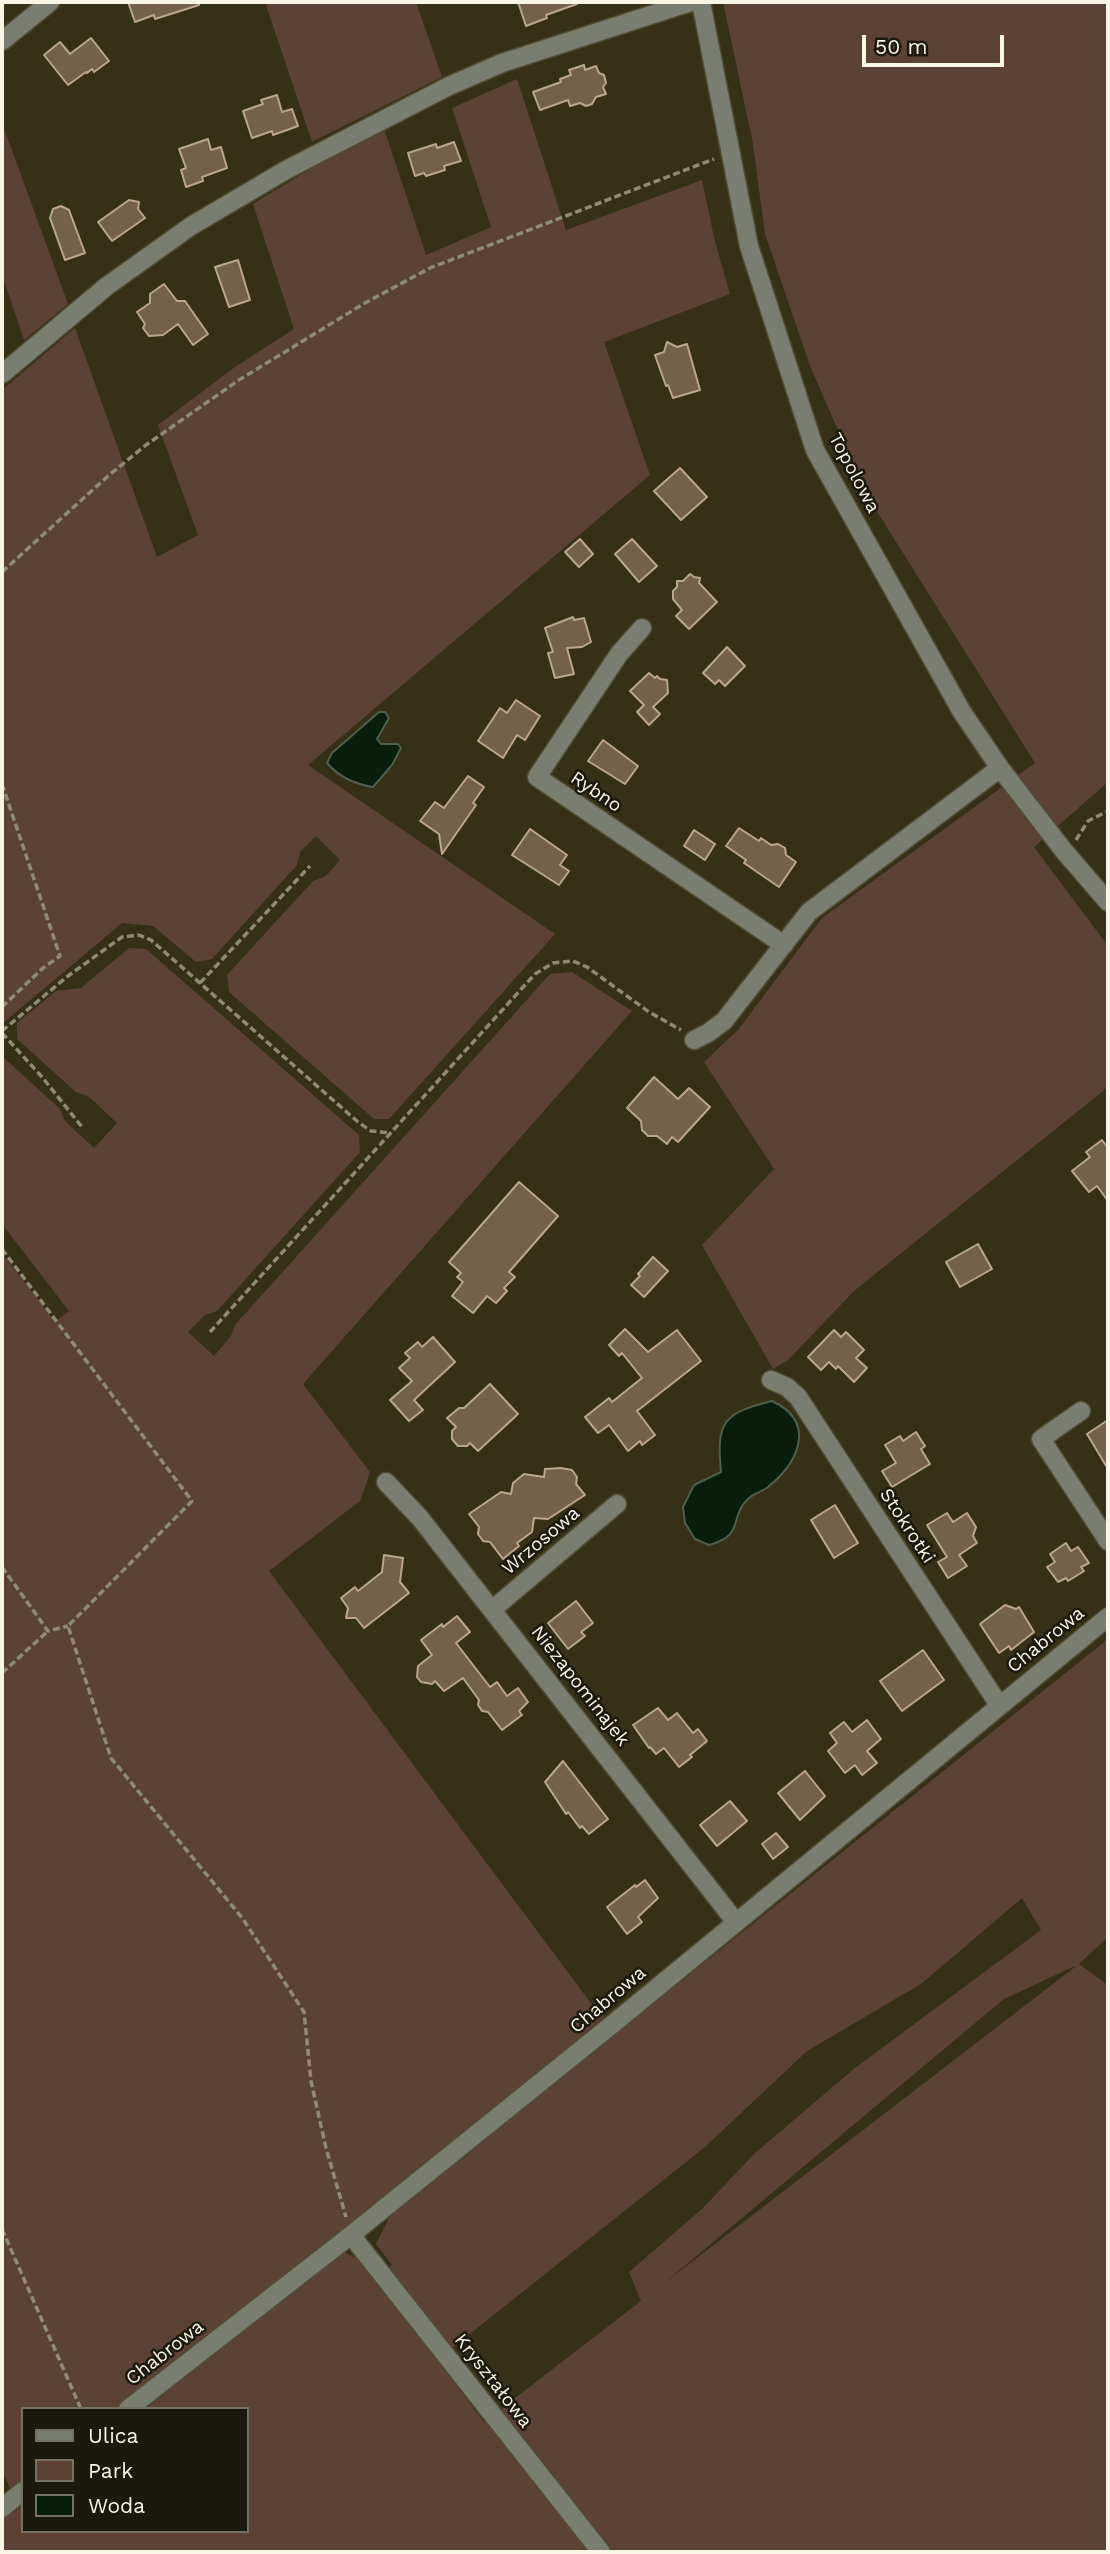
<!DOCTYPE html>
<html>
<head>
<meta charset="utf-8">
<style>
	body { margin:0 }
	#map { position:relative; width:1110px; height:2554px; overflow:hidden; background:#363016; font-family:"Work Sans",sans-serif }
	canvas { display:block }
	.frame { position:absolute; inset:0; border:4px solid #f9f6e6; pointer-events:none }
	.legend { position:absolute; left:21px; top:2407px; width:228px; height:126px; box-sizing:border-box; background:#1b180d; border:2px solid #747164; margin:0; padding:9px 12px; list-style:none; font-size:21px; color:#f9f6e6 }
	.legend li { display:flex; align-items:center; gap:14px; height:35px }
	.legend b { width:35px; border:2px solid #747164 }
	.scale { position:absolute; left:862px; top:35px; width:142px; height:32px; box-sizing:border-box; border:4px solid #f9f6e6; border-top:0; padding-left:9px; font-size:21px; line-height:24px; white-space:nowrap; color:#f9f6e6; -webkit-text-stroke:5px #1b180d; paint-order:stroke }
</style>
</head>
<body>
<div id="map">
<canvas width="1110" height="2554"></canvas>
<div class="frame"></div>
<ul class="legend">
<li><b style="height:9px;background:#797e71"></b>Ulica</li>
<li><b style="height:19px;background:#5c4235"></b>Park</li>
<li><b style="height:19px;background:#081d0c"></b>Woda</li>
</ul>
<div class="scale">50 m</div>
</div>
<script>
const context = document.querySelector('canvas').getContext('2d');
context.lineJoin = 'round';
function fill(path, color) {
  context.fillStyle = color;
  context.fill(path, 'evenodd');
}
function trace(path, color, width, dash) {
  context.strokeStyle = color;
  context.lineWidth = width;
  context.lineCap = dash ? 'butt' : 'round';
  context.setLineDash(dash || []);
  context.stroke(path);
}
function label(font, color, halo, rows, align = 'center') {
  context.font = font + ' "Work Sans",sans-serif';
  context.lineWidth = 5;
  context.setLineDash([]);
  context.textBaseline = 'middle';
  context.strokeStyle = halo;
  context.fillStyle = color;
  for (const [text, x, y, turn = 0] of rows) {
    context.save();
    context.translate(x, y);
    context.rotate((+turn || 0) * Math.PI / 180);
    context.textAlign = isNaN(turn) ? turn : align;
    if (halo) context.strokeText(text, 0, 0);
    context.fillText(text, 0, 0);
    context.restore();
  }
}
fill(new Path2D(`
	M265 2H416L442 77 312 142Z
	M723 2H1108V782L1034 847 1108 946V1087L854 1291 788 1360 773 1369 702 1245 774 1169 704 1062 738 1030 822 918 1035 763 866 494 810 366 765 234 753 144Z
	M517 79 566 230 702 180 715 242 730 294 604 342 650 475 308 765 555 934 389 1119H374L229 992 227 975 313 881 326 876 340 860 316 836 300 852 297 865 212 959 196 962 153 926 122 923 2 1024V390L75 328 157 557 198 535 158 425 235 367 294 329 253 204 318 164 384 129 426 255 491 227 452 108Z
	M2 123 68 304 24 340 2 275Z
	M129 948 146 949 359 1135 360 1152 217 1311 205 1315 188 1332 214 1356 231 1336 235 1325 550 974 572 972 632 1011 303 1384 370 1472 360 1501 269 1571 596 2010 604 2017 347 2229 120 2409H23V2486L13 2494 2 2471V1253L55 1322 69 1311 2 1224V1056L60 1109 65 1121 94 1148 117 1123 88 1096 76 1092 17 1039V1023L56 991 81 988Z
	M1108 1639V1937L1079 1964 1108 1985V2552H2V2520L23 2503V2531H247V2409H142L341 2251 359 2259 375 2279 392 2265 376 2244 391 2214ZM1022 1898 1041 1930 855 2068 755 2153 703 2208 629 2272 641 2301 484 2422 437 2360 705 2147 807 2051 921 1984ZM1075 1966V1967L663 2284 1004 1999Z`), '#5c4235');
const water = new Path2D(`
	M379 712H385L389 718 377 739 381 744H398L401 748 392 765 373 787C354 784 339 777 327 763L332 753Z
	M772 1401C817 1422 799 1462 768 1487 762 1492 754 1493 749 1498 728 1517 746 1535 709 1545L695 1539 685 1523 683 1507 694 1485 721 1472C716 1422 723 1413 772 1401Z`);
fill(water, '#081d0c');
trace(water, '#505e4d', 2);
const building = new Path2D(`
	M128 2H199V5L155 19 154 15 135 22Z
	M518 2H577V4L546 15 547 18 526 26Z
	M91 38 109 61 94 72 92 69 87 73 86 72 68 85 44 55 60 42 70 54Z
	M584 65 585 70 596 66 599 73 604 75 606 83 603 87 606 94 596 97 592 104 586 106 580 103 570 106 568 100 540 110 533 92 561 82 560 79 571 75 569 70Z
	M277 95 282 112 292 109 298 126 273 135 272 131 252 138 243 111 263 104 261 100Z
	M208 139 211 150 221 147 227 168 202 177 203 181 186 187 181 170 186 168 179 149Z
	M454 142 461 161 444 166 445 170 426 176 424 173 415 176 408 153 436 144 437 148Z
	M129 200 139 202 138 209 145 218 112 241 98 222Z
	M61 206 69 210 85 253 65 260 50 218 53 209Z
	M238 260 250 300 229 307 215 267Z
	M164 284 177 301H185L208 334 193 345 178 324 163 335 149 336 143 328 145 324 137 312 150 303V294Z
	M667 342 677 347 687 344 700 390 673 398 668 385 666 386 655 355 664 352Z
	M680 468 707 497 681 520 654 491Z
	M580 539 593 554 579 567 565 552Z
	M632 539 657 566 639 582 615 554Z
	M690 574 694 577 700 578 699 583 717 602 689 629 676 616 682 610 673 599V591L677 587V581H683Z
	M573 617 574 620 584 618 591 642 582 647 567 648 574 674 555 678 548 653 553 652 545 628Z
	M727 647 745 666 725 686 719 680 715 684 703 673Z
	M649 673 655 678 657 676 660 679 667 680 668 693 653 707 660 714 649 725 637 712 644 705 630 691Z
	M516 700 540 716 525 740 517 735 503 758 478 741 500 708 507 713Z
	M603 740 638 766 625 784 588 761Z
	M468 776 484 787 473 803 476 805 442 854 439 834 420 821 435 802 444 808Z
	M739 828 759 841 761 838 771 845 778 844 785 848 786 855 796 862 779 887 744 863 746 860 726 846Z
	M530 829 567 855 560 865 569 871 559 885 512 855Z
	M694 830 715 844 705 860 684 846Z
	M654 1077 678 1099 689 1088 710 1107 678 1142 672 1137 667 1144 657 1136H648L642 1130 641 1121 627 1108Z
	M1102 1140 1108 1148V1201L1097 1186 1089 1192 1072 1171 1090 1157 1086 1152Z
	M519 1182 558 1216 509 1272 515 1277 504 1288 507 1291 496 1303 487 1296 473 1313 452 1296 463 1282 457 1277 461 1273 449 1262Z
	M978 1244 992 1269 960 1287 946 1262Z
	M653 1257 668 1271 644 1297 631 1285 640 1276 638 1274Z
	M625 1329 648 1352 677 1330 701 1361 637 1411 655 1435 642 1445 640 1441 628 1451 609 1425 598 1433 585 1417 609 1398 612 1402 642 1378 622 1353 619 1356 609 1345Z
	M834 1330 841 1337 846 1332 864 1350 856 1358 867 1368 854 1382 838 1366 836 1369 829 1362 821 1370 808 1357Z
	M433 1337 455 1362 414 1400 423 1410 409 1421 390 1400 412 1381 399 1368 410 1358 405 1353 418 1342 422 1347Z
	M490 1384 518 1414 478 1451 470 1443 467 1446H458L452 1439V1431L456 1427 447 1418 459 1408H464Z
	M1108 1420V1469L1087 1434Z
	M916 1432 925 1446 921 1449 930 1464 892 1487 882 1471 896 1463 885 1445 900 1436 903 1441Z
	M561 1468 572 1470 577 1477 576 1484 585 1495 548 1519 534 1518 532 1532 517 1543 519 1546 503 1559 490 1542 483 1541 478 1534 479 1527 469 1514 501 1492 511 1494 513 1483 524 1474 544 1477 545 1469Z
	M835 1505 858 1543 834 1558 811 1520Z
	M947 1513 953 1522 967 1513 976 1527 973 1536 977 1543 959 1555 967 1566 948 1578 938 1562 947 1557 927 1525Z
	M1066 1543 1071 1551 1078 1547 1089 1563 1081 1567 1084 1571 1068 1581 1066 1578 1058 1582 1047 1567 1055 1562 1050 1554Z
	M384 1555 403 1558 400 1582 409 1593 364 1628 356 1618H346L348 1608 341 1598 355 1587 358 1591 382 1572Z
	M576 1601 593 1623 581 1632 585 1636 568 1649 548 1623Z
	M1005 1605 1016 1609 1019 1607 1034 1632 1011 1650 1009 1646 999 1653 980 1624Z
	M457 1616 470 1632 456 1643 490 1687 497 1682 507 1696 518 1688 528 1702 519 1711 522 1715 502 1730 488 1712 482 1711 478 1705 479 1700 463 1678 444 1691 435 1681 432 1684 421 1682 417 1677 418 1666 432 1655 421 1640 442 1624 443 1627Z
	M923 1650 944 1680 902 1711 880 1681Z
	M658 1708 668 1720 677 1713 693 1733 698 1729 707 1741 690 1755 692 1757 679 1767 664 1748 656 1754 650 1747 649 1748 633 1725Z
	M867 1720 881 1739 867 1751 877 1763 862 1775 855 1765 845 1773 828 1751 837 1743 830 1733 844 1722 852 1732Z
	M563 1761 608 1819 589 1834 582 1826 580 1828 568 1812 566 1814 545 1782Z
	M805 1771 825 1796 800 1820 778 1793Z
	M730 1801 747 1821 717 1846 700 1825Z
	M776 1833 788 1847 773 1859 762 1844Z
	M645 1880 658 1898 638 1917 642 1922 627 1934 607 1907 635 1885 636 1887Z`);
fill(building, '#746149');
trace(building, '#baa68d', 2);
const minor = new Path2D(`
	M701 2 749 246 815 450 962 712 1000 768 1064 851 1108 902
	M2 41 50 2
	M2 374 107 286 191 226 286 170 449 86 502 63 691 2
	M642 628 619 654 537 777 784 945
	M694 1040 708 1033 724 1021 809 912 1000 768
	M771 1380 787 1387 798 1397 999 1705
	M1081 1411 1041 1439 1108 1541
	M386 1482 420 1518 735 1921
	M493 1609 617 1504
	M351 2235 601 2552
	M128 2409 351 2235 614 2023 1108 1617
	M2 2508 23 2491`);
trace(minor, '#514c33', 21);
trace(new Path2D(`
	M2 572 108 476 146 445 239 380 365 303 430 268 714 159
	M2 784 60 956 43 968 2 1007
	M1076 840 1088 821 1108 811
	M200 983 310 866
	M2 1031 68 976 122 937 139 935 151 940 358 1122 371 1131 391 1133
	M2 1033 42 1077 82 1127
	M2 1249 192 1501 68 1626 111 1758 243 1919 304 2012 311 2081 326 2148 346 2217
	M210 1332 535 974 553 963 573 961 587 967 649 1012 681 1030
	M2 1567 48 1631 68 1626
	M2 1673 48 1631
	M2 2229 81 2409`), '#8f8a75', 3.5, [7, 3.5]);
trace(minor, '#797e71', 18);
label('19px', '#f9f6e6', '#1b180d', [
	["Topolowa",854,473,62],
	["Rybno",596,792,34],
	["Stokrotki",907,1526,57],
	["Wrzosowa",541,1541,-40],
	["Chabrowa",1046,1640,-39],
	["Niezapominajek",580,1686,52],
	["Chabrowa",608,2000,-40],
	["Chabrowa",165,2353,-38],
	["Kryształowa",493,2381,52]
]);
</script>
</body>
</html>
